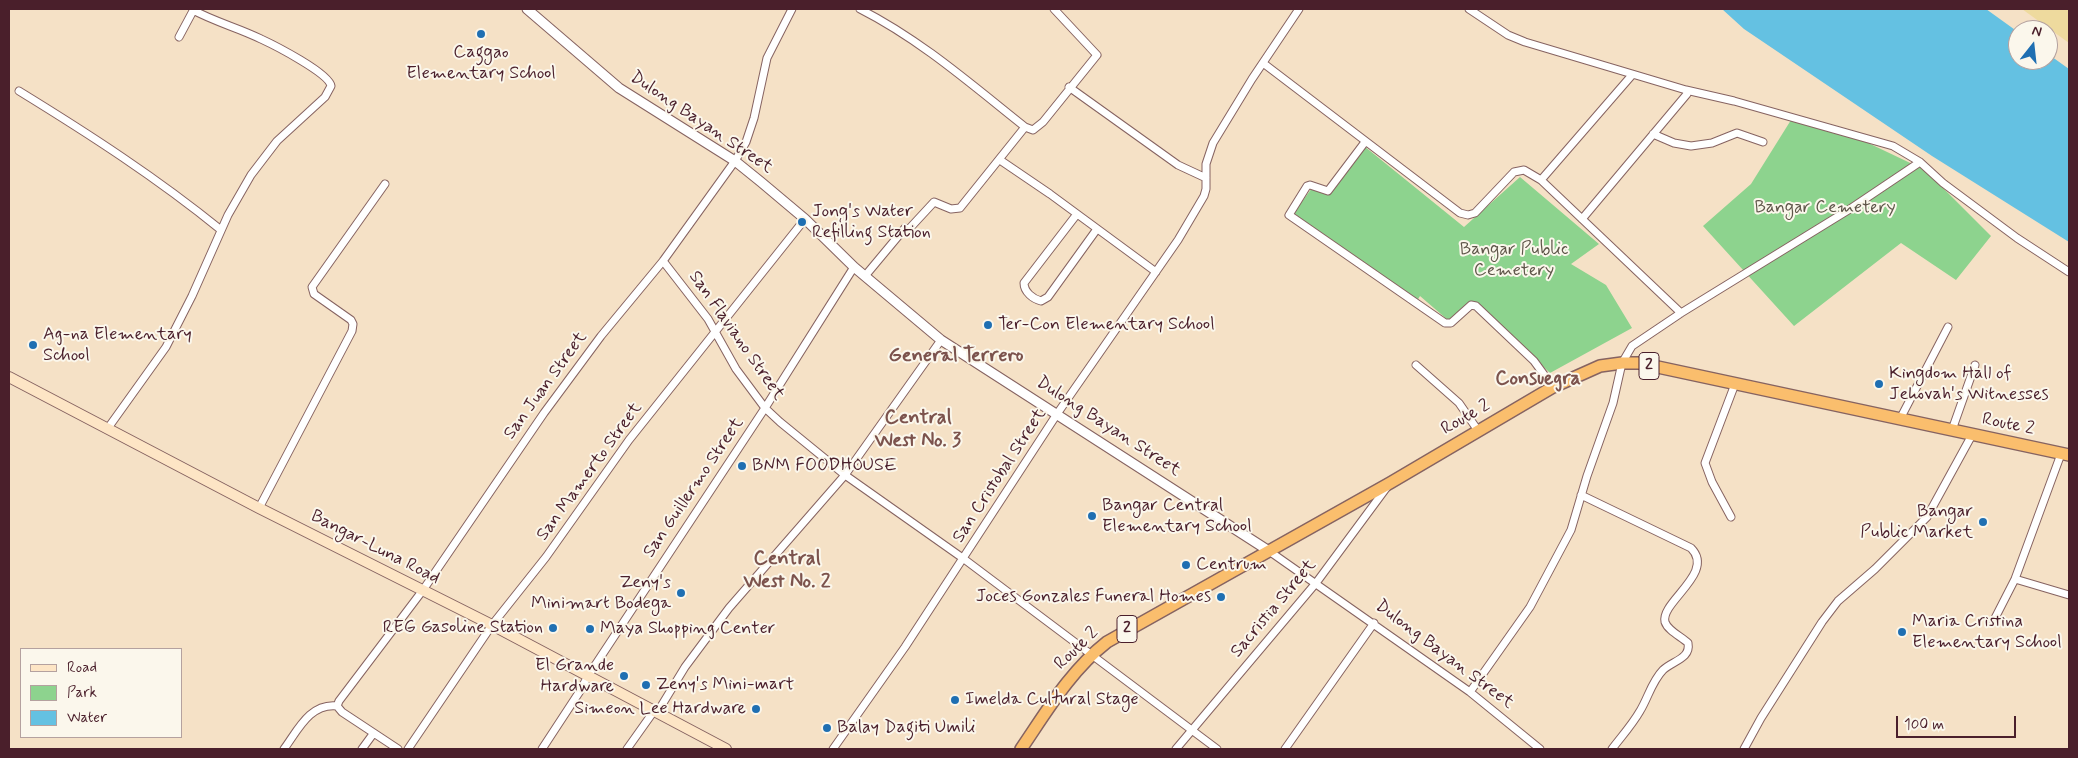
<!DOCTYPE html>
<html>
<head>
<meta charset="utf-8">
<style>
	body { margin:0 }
	#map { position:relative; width:2078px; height:758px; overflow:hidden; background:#f5e1c6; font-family:Mynerve,sans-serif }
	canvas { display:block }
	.frame { position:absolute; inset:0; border:10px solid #4a1f2b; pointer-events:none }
	.legend { position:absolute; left:20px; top:648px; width:162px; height:90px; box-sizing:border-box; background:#fbf7ec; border:1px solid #b4a19f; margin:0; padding:6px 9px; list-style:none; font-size:15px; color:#4a1f2b }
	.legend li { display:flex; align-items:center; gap:10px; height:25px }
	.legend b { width:25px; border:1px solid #b4a19f }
	.north { position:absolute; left:2008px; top:20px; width:50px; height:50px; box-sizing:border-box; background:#fbf7ec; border:1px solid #b4a19f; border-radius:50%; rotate:16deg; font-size:14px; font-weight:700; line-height:20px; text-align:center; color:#4a1f2b }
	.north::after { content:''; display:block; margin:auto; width:18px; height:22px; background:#1f6fb2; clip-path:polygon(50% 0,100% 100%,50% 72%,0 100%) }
	.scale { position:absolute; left:1896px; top:716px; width:120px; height:22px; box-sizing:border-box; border:2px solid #4a1f2b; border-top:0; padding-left:6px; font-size:15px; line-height:18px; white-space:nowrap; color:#4a1f2b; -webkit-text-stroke:4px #fbf7ec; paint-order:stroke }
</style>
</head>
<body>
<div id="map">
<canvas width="2078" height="758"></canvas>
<div class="frame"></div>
<ul class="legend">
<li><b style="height:6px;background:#fde5c5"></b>Road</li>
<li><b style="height:14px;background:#8dd38e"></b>Park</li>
<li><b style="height:14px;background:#64c1e2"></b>Water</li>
</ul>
<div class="north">N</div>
<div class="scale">100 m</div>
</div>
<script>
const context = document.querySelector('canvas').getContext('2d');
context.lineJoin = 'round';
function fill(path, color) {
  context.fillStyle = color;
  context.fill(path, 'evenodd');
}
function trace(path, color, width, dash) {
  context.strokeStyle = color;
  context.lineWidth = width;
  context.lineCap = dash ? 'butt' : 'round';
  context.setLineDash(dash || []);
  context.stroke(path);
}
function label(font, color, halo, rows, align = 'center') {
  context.font = font + ' Mynerve,sans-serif';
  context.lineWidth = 4;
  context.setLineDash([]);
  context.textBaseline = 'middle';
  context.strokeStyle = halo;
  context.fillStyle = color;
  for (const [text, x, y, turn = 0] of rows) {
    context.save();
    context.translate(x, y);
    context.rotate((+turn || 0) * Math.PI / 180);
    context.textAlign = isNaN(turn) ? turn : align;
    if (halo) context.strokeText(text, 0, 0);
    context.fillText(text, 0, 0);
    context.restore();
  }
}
fill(new Path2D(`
	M1791 120 1864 141 1925 170 1991 236 1956 280 1901 243 1794 326 1703 226 1751 184Z
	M1364 146 1464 227 1520 177 1599 244 1571 264 1606 285 1632 328 1550 373 1473 301 1449 321 1420 296 1417 301 1292 215 1312 188 1330 194Z`), '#8dd38e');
fill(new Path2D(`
	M2022 9H2069V43Z`), '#eeda9e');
fill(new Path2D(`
	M1722 9H1986L2018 32V60H2048V54L2069 69V242L1932 156 1744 29Z`), '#64c1e2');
const minor = new Path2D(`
	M860 9C921 40 972 85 1025 127L1033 130 1043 122 1097 55 1054 9
	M1469 9 1508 35 1525 42 1686 90 1687 94 1582 219
	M179 37 194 9
	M1263 63 1460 213 1468 215 1475 213 1514 172 1524 170 1541 180 1681 313
	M1069 87 1178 165 1206 178
	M1686 90 1734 101 1893 146 1920 162 1943 183 2017 238 2069 272
	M19 91C89 134 157 178 221 230
	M1653 134 1674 143 1691 146 1712 143 1737 133 1763 142
	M1365 142 1328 191 1310 185 1307 186 1289 215 1445 323H1451L1471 305 1476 306 1534 361 1553 387
	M1000 160 1050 194 1156 272
	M1541 180 1632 75
	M1077 214 1024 283C1024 292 1033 299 1041 301L1048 297 1097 229
	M663 261 708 319 736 369 765 408 780 422 845 475 964 559 1217 749
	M865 276 905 228 909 229 934 202 951 209 960 208 1025 127
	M1416 365 1459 403 1479 432
	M1900 419 1948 327
	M108 428 166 347 192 296 228 215 251 175 277 141 325 97 331 86C329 73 274 45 261 39 239 28 215 22 193 10
	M1952 430 1975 365
	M1581 495 1691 548C1716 573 1660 602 1665 622 1668 631 1682 637 1688 643 1691 659 1672 661 1663 670 1652 681 1648 698 1640 711 1632 725 1621 737 1612 749
	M259 508 352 331 353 324 351 320 314 294 312 287 385 184
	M1731 517 1712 482 1705 463 1735 384
	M1269 551 1470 692 1540 749
	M2015 579 2069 595
	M1993 622 2015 579 2061 454
	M1470 692 1530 607 1571 530 1587 476 1613 403 1622 363 1632 346 1681 313 1850 209 1920 162
	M657 713 685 667 729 608 845 475 941 340
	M284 749C298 730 310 703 337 706
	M362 749 373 734
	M398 749 342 712 337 706 339 701 423 590 544 413 601 336 663 261 735 161 746 142 754 118 767 58 792 9
	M408 749 492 625 546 557 629 440 805 219
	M542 749 580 691 588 676 765 408 854 267
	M627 749 654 711
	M833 749 905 647 1057 414 1178 240 1204 196 1206 189V164L1213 143 1252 79 1299 9
	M1176 749 1316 583 1387 487
	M1285 749 1374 623
	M1744 749 1761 718 1822 622 1838 601 1875 569 1927 517 1972 435`);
const tertiary = new Path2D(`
	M527 9 619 88 735 161 761 182 805 219 854 267 941 340 1269 551`);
const secondary = new Path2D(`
	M9 377 259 508 492 625 726 749`);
const trunk = new Path2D(`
	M1021 749C1047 711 1070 671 1107 642L1390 483 1553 387 1600 366 1622 363H1639L2069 455`);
trace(minor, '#866361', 9);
trace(tertiary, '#866361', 11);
trace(secondary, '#866361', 12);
trace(trunk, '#866361', 14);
trace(minor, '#fff', 7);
trace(tertiary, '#fff', 9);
trace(secondary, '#fde5c5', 10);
trace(trunk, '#fabe6d', 11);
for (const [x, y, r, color] of [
	[481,34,5,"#1f6fb2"],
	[802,222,5,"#1f6fb2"],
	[988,325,5,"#1f6fb2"],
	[33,345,5,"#1f6fb2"],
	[1879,384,5,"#1f6fb2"],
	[742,466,5,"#1f6fb2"],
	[1092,516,5,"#1f6fb2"],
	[1983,522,5,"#1f6fb2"],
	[1186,565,5,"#1f6fb2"],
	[681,593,5,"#1f6fb2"],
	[1221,597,5,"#1f6fb2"],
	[553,628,5,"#1f6fb2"],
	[590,629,5,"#1f6fb2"],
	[1902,632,5,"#1f6fb2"],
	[624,676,5,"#1f6fb2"],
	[646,685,5,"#1f6fb2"],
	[955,700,5,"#1f6fb2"],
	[756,709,5,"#1f6fb2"],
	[827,728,5,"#1f6fb2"]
]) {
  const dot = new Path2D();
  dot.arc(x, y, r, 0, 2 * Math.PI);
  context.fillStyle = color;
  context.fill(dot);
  trace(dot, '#fbf7ec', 2);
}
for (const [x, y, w] of [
	[1649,366,20],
	[1127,629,20]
]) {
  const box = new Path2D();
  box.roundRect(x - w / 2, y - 13.5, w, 27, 4);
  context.fillStyle = '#fbf7ec';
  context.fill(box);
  trace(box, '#4a1f2b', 1);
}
label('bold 16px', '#4a1f2b', null, [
	["2",1649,366],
	["2",1127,629]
]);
label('18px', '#4a1f2b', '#fbf7ec', [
	["Caggao",481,53,"center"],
	["Elementary School",481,74,"center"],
	["Jong's Water",812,212],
	["Refilling Station",812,233],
	["Ter-Con Elementary School",998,325],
	["Ag-na Elementary",43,335],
	["School",43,356],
	["Kingdom Hall of",1889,374],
	["Jehovah's Witnesses",1889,395],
	["BNM FOODHOUSE",752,466],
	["Bangar Central",1102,506],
	["Elementary School",1102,527],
	["Bangar",1973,512,"right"],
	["Public Market",1973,533,"right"],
	["Centrum",1196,565],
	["Zeny's",671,583,"right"],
	["Minimart Bodega",671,604,"right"],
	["Joces Gonzales Funeral Homes",1211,597,"right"],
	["Maria Cristina",1912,622],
	["Elementary School",1912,643],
	["REG Gasoline Station",543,628,"right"],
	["Maya Shopping Center",600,629],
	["El Grande",614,666,"right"],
	["Hardware",614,687,"right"],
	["Zeny's Mini-mart",656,685],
	["Imelda Cultural Stage",965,700],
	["Simeon Lee Hardware",746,709,"right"],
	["Balay Dagiti Umili",837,728]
], 'left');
label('18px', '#4a1f2b', '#fbf7ec', [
	["Dulong Bayan Street",701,123,34],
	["San Flaviano Street",736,336,55],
	["San Juan Street",546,386,-54],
	["Route 2",1466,418,-30],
	["Route 2",2008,425,12],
	["Dulong Bayan Street",1108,427,33],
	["San Mamerto Street",590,472,-54],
	["San Cristobal Street",1000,476,-57],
	["San Guillermo Street",694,488,-56],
	["Bangar-Luna Road",375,548,27],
	["Sacristia Street",1274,609,-50],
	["Route 2",1077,649,-44],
	["Dulong Bayan Street",1444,655,37]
]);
label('18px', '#5e5549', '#fbf7ec', [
	["Bangar Cemetery",1825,208],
	["Bangar Public",1514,250],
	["Cemetery",1514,271]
]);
label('bold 20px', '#7c534d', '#fbf7ec', [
	["General Terrero",956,357],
	["Consuegra",1538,380],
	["Central",918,419],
	["West No. 3",918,442],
	["Central",787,560],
	["West No. 2",787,583]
]);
</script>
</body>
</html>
